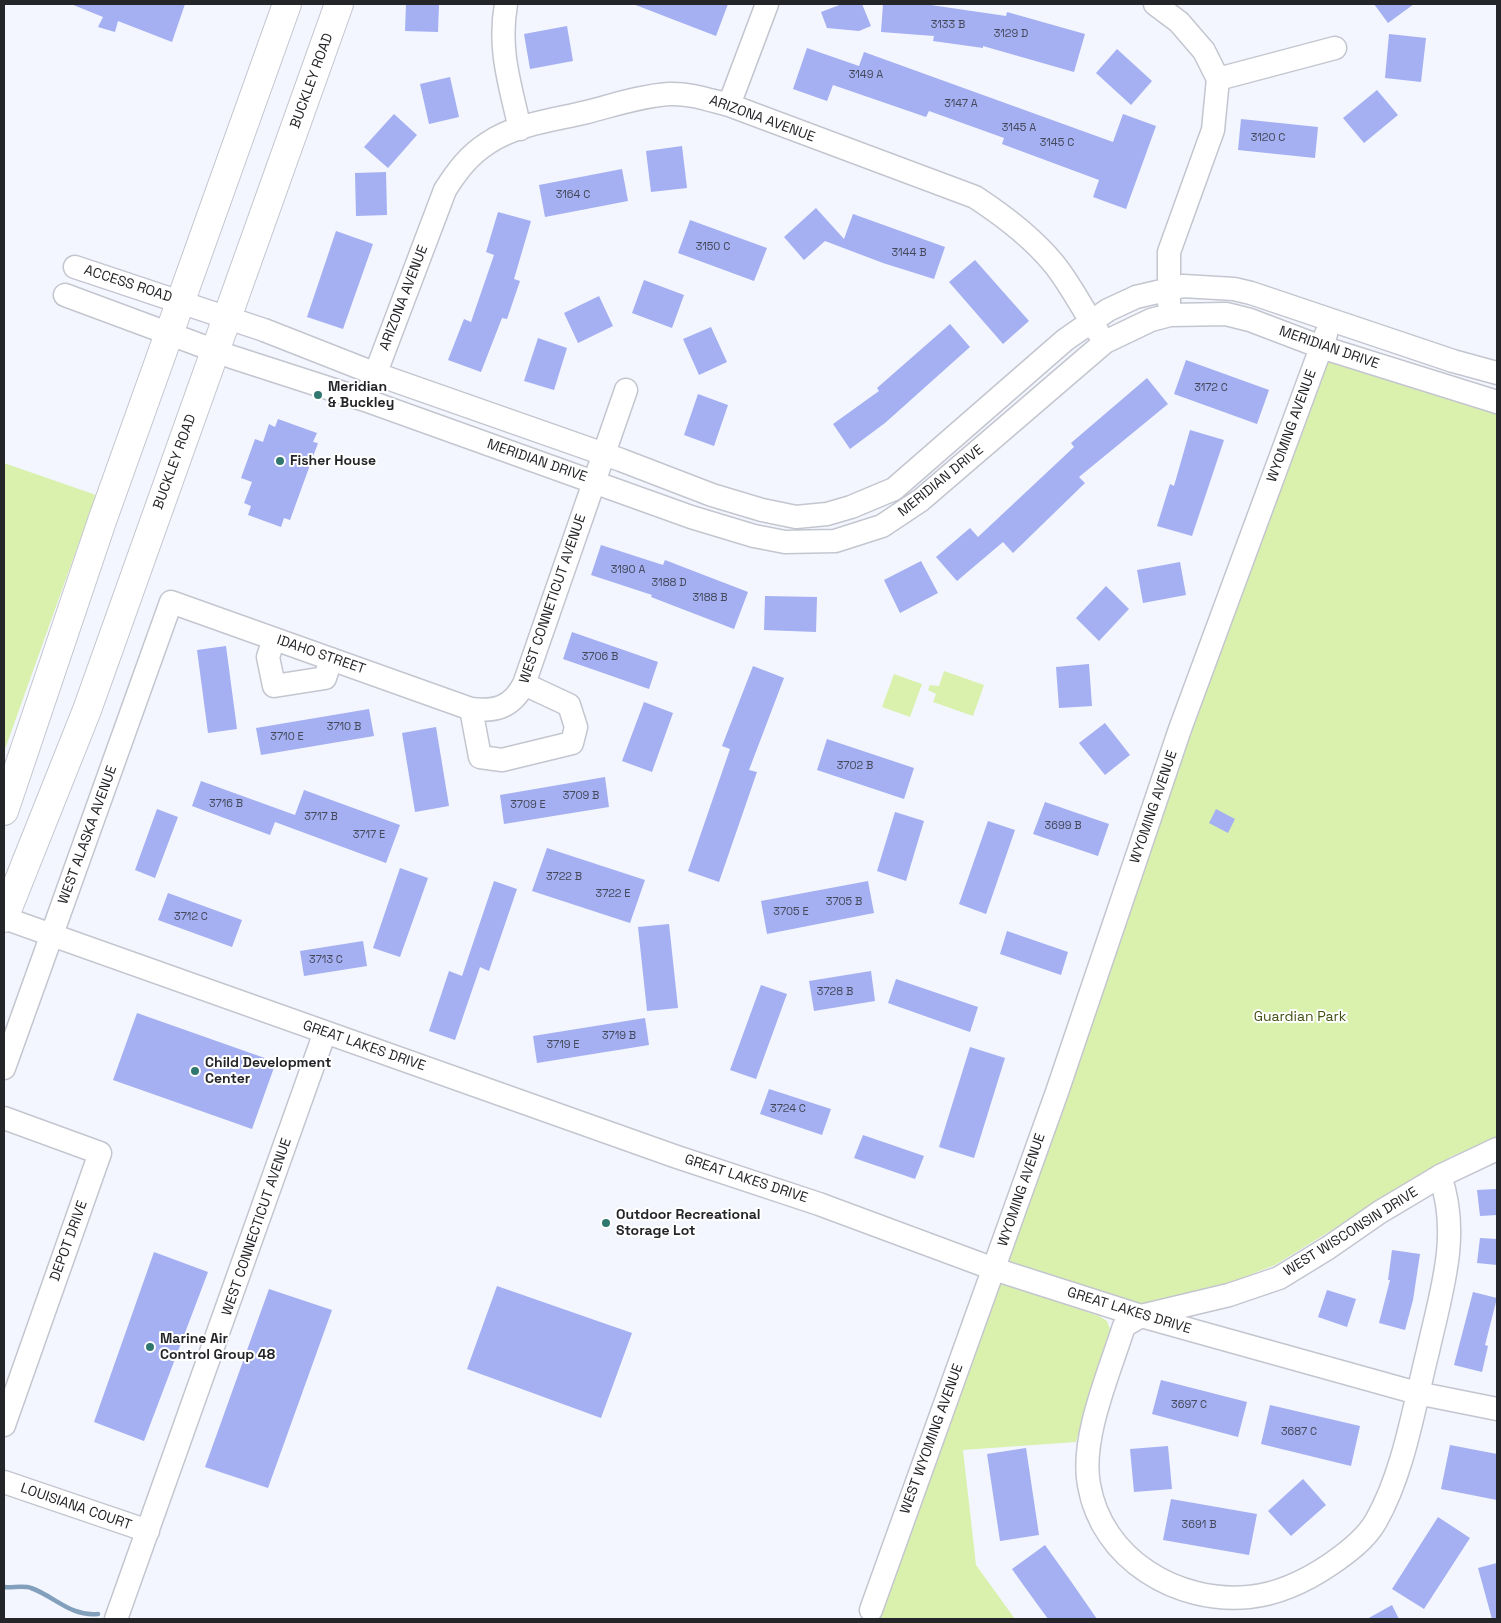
<!DOCTYPE html>
<html>
<head>
<meta charset="utf-8">
<style>
	body { margin:0 }
	#map { position:relative; width:1501px; height:1623px; overflow:hidden; background:#f3f5ff; font-family:"Space Grotesk",sans-serif }
	canvas { display:block }
	.frame { position:absolute; inset:0; border:5px solid #242528; pointer-events:none }
</style>
</head>
<body>
<div id="map">
<canvas width="1501" height="1623"></canvas>
<div class="frame"></div>
</div>
<script>
const context = document.querySelector('canvas').getContext('2d');
context.lineJoin = 'round';
function fill(path, color) {
  context.fillStyle = color;
  context.fill(path, 'evenodd');
}
function trace(path, color, width, dash) {
  context.strokeStyle = color;
  context.lineWidth = width;
  context.lineCap = dash ? 'butt' : 'round';
  context.setLineDash(dash || []);
  context.stroke(path);
}
function label(font, color, halo, rows, align = 'center') {
  context.font = font + ' "Space Grotesk",sans-serif';
  context.lineWidth = 4;
  context.setLineDash([]);
  context.textBaseline = 'middle';
  context.strokeStyle = halo;
  context.fillStyle = color;
  for (const [text, x, y, turn = 0] of rows) {
    context.save();
    context.translate(x, y);
    context.rotate((+turn || 0) * Math.PI / 180);
    context.textAlign = isNaN(turn) ? turn : align;
    if (halo) context.strokeText(text, 0, 0);
    context.fillText(text, 0, 0);
    context.restore();
  }
}
fill(new Path2D(`
	M1328 357 1497 409V1138L1452 1156 1275 1265 1152 1313 1012 1266 1006 1259 1254 556Z
	M4 463 96 495 4 752Z
	M944 671 984 685 973 716 933 702 936 694 928 690 930 685 939 686Z
	M894 674 922 684 910 717 882 707Z
	M1003 1283 1099 1316 1107 1321 1110 1329 1076 1442 963 1450 976 1565 1015 1619H875L994 1288Z`), '#daf1ad');
trace(new Path2D(`
	M4 1587C12 1588 24 1585 31 1588 54 1596 71 1617 98 1614`), '#829fbc', 4.5);
fill(new Path2D(`
	M71 4H185L172 42 118 21 115 32 98 27 103 17Z
	M406 4H439L438 32 405 31Z
	M633 4H728L716 36Z
	M842 4H862L871 26 859 31 827 28 821 12Z
	M883 4H924L1006 16 1007 12 1085 34 1074 72 983 46V48L933 41 934 36 881 32Z
	M1374 4H1414L1388 23Z
	M567 26 573 61 530 69 524 34Z
	M1389 34 1426 38 1421 82 1385 78Z
	M807 48 859 66 864 52 1113 142 1123 114 1156 126 1126 209 1093 197 1099 180 1002 144 1004 138 929 111 926 117 833 85 827 101 793 89Z
	M1117 49 1152 81 1131 105 1096 73Z
	M450 77 459 117 429 124 420 84Z
	M1377 90 1398 115 1364 143 1343 118Z
	M394 114 417 135 388 168 364 147Z
	M1241 119 1318 127 1315 158 1238 150Z
	M682 146 687 188 651 192 646 151Z
	M622 169 628 201 545 217 539 185Z
	M386 172 387 215 356 216 355 173Z
	M816 208 844 239 853 214 945 247 934 279 883 263 825 241 804 260 784 237Z
	M498 212 531 221 514 279 520 281 507 319 502 318 481 372 448 360 464 319 471 322 494 255 486 252Z
	M690 220 767 248 754 281 678 253Z
	M336 231 373 244 343 329 307 317Z
	M975 260 1029 321 1003 344 949 282Z
	M644 280 684 295 672 328 632 313Z
	M599 296 613 326 578 343 564 313Z
	M950 324 970 347 885 423 850 449 833 424 879 391 877 388Z
	M711 327 727 362 699 375 683 339Z
	M538 338 567 348 554 390 524 381Z
	M1186 360 1269 390 1257 424 1174 394Z
	M1147 378 1168 404 1079 477 1085 483 1013 553 1003 542 957 581 936 557 970 528 978 537 1074 447 1071 443Z
	M698 394 728 405 714 446 684 435Z
	M278 419 317 433 313 442 318 443 290 520 284 518 281 527 248 515 251 506 244 503 252 482 241 478 255 439 263 442 269 424 275 427Z
	M1190 430 1224 440 1192 536 1157 526 1170 484 1174 486Z
	M601 545 663 565 665 560 748 592 734 629 651 597 652 595 591 575Z
	M921 561 938 593 900 613 884 580Z
	M1180 562 1186 595 1143 603 1137 570Z
	M1106 586 1129 609 1099 641 1076 618Z
	M765 596 817 597 816 632 764 630Z
	M572 632 658 662 649 689 563 659Z
	M226 646 237 729 208 733 197 650Z
	M1089 664 1092 706 1059 708 1056 667Z
	M753 666 784 678 749 770 757 772 719 882 688 871 730 749 722 746Z
	M644 702 673 713 652 772 622 761Z
	M369 709 374 736 261 755 256 728Z
	M1105 723 1130 755 1105 775 1079 743Z
	M436 727 449 806 415 812 402 733Z
	M827 739 914 768 904 799 817 770Z
	M605 777 609 807 504 824 500 795Z
	M201 781 295 815 304 790 400 825 386 863 275 822 270 835 192 806Z
	M1045 802 1109 824 1098 856 1033 834Z
	M157 809 178 817 155 878 135 870Z
	M1216 809 1235 819 1228 833 1209 823Z
	M895 812 924 821 906 881 877 871Z
	M988 821 1015 830 986 914 959 904Z
	M547 848 645 880 630 923 532 891Z
	M400 868 428 878 400 957 373 948Z
	M494 881 517 889 489 971 480 967 455 1040 429 1031 449 971 462 976Z
	M868 881 874 913 767 934 761 901Z
	M168 893 242 920 232 947 158 920Z
	M669 924 678 1008 647 1011 638 927Z
	M1007 931 1068 952 1061 975 1000 954Z
	M363 941 367 966 304 976 300 951Z
	M871 971 875 1001 814 1011 809 981Z
	M896 979 978 1007 970 1032 888 1003Z
	M761 985 787 994 756 1079 730 1070Z
	M137 1013 276 1062 252 1129 113 1080Z
	M645 1018 649 1045 537 1063 533 1036Z
	M970 1047 1005 1058 974 1158 939 1147Z
	M769 1089 831 1109 822 1135 760 1114Z
	M863 1135 924 1156 915 1179 854 1158Z
	M1497 1189V1215L1480 1216 1477 1190Z
	M1480 1238 1497 1239V1265L1477 1263Z
	M1392 1250 1420 1254 1413 1300 1405 1330 1379 1323 1390 1280H1388Z
	M154 1252 208 1272 144 1441 94 1422Z
	M497 1286 632 1333 601 1418 467 1369Z
	M269 1289 332 1310 268 1488 205 1467Z
	M1327 1290 1356 1299 1347 1327 1318 1317Z
	M1473 1292 1497 1298 1485 1345 1488 1346 1482 1372 1454 1365Z
	M1161 1380 1247 1402 1238 1437 1152 1414Z
	M1270 1405 1360 1426 1351 1466 1261 1444Z
	M1450 1445 1497 1454V1500L1441 1489Z
	M1168 1446 1172 1489 1134 1492 1130 1449Z
	M1026 1448 1039 1535 1000 1541 987 1454Z
	M1303 1479 1326 1505 1291 1536 1268 1511Z
	M1171 1499 1257 1514 1249 1555 1163 1540Z
	M1438 1517 1470 1538 1424 1609 1392 1589Z
	M1045 1545 1070 1580 1097 1619H1048L1024 1586 1012 1569Z
	M1497 1563V1619H1492L1478 1568Z
	M1392 1605 1399 1619H1367Z`), '#a4b0f2');
const minor = new Path2D(`
	M506 4C498 50 510 84 520 129
	M1155 4 1179 22 1204 51 1218 79 1213 130 1169 252V303
	M1218 79 1335 48
	M729 105 767 4
	M75 267 264 330 376 374 621 460 712 495 762 510 796 517 827 514 851 507 894 489 1065 340 1108 310 1136 297 1183 286 1234 289 1251 293 1453 361 1497 373
	M65 295 232 357 365 400 691 517 754 536 785 542 835 541 882 526 921 500 1105 342 1151 320 1170 315 1226 314 1250 320 1321 347 1497 402
	M370 388 445 190C457 171 469 155 488 143 516 124 555 120 587 112 614 105 641 96 669 94 690 93 709 100 729 105L975 197C1004 216 1032 237 1054 264 1071 285 1083 310 1098 332
	M274 639 268 657 274 686 325 678 331 659
	M471 709 480 757 502 760 572 743 576 727 569 705 524 684
	M4 918 677 1157 819 1204 994 1269 1141 1316 1417 1393 1497 1409
	M4 1068 171 602 471 709C496 712 512 707 524 684L626 390
	M4 1118 100 1153 4 1425
	M1440 1176C1461 1235 1441 1292 1428 1351 1414 1406 1404 1472 1376 1521 1366 1539 1347 1553 1331 1564 1306 1581 1279 1594 1249 1597 1178 1604 1102 1560 1089 1485 1080 1438 1110 1371 1124 1326L1141 1316 1229 1295 1279 1278 1328 1248 1380 1212 1432 1181 1440 1176 1497 1149
	M4 1482 148 1531
	M871 1610 1057 1092 1180 729 1326 334
	M116 1619 325 1032`);
const highway = new Path2D(`
	M4 811 102 521 287 4
	M4 918 87 710 339 4`);
trace(minor, '#c4c6cf', 25);
trace(highway, '#c4c6cf', 30);
trace(minor, '#fff', 22);
trace(highway, '#fff', 28);
for (const [x, y, r, color] of [
	[318,395,5,"#307770"],
	[280,461,5,"#307770"],
	[195,1071,5,"#307770"],
	[606,1223,5,"#307770"],
	[150,1347,5,"#307770"]
]) {
  const dot = new Path2D();
  dot.arc(x, y, r, 0, 2 * Math.PI);
  context.fillStyle = color;
  context.fill(dot);
  trace(dot, '#fff', 2);
}
label('11px', '#44485a', null, [
	["3133 B",948,25],
	["3129 D",1011,34],
	["3149 A",866,75],
	["3147 A",961,104],
	["3145 A",1019,128],
	["3120 C",1268,138],
	["3145 C",1057,143],
	["3164 C",573,195],
	["3150 C",713,247],
	["3144 B",909,253],
	["3172 C",1211,388],
	["3190 A",628,570],
	["3188 D",669,583],
	["3188 B",710,598],
	["3706 B",600,657],
	["3710 B",344,727],
	["3710 E",287,737],
	["3702 B",855,766],
	["3709 B",581,796],
	["3716 B",226,804],
	["3709 E",528,805],
	["3717 B",321,817],
	["3699 B",1063,826],
	["3717 E",369,835],
	["3722 B",564,877],
	["3722 E",613,894],
	["3705 B",844,902],
	["3705 E",791,912],
	["3712 C",191,917],
	["3713 C",326,960],
	["3728 B",835,992],
	["3719 B",619,1036],
	["3719 E",563,1045],
	["3724 C",788,1109],
	["3697 C",1189,1405],
	["3687 C",1299,1432],
	["3691 B",1199,1525]
]);
label('14px', '#242528', '#fff', [
	["BUCKLEY ROAD",312,81,-70],
	["ARIZONA AVENUE",762,119,20],
	["ACCESS ROAD",128,284,18],
	["ARIZONA AVENUE",404,298,-69],
	["MERIDIAN DRIVE",1329,348,19],
	["WYOMING AVENUE",1292,426,-70],
	["MERIDIAN DRIVE",537,461,19],
	["BUCKLEY ROAD",175,462,-70],
	["MERIDIAN DRIVE",941,481,-39],
	["WEST CONNETICUT AVENUE",553,599,-71],
	["IDAHO STREET",321,655,19],
	["WYOMING AVENUE",1154,807,-71],
	["WEST ALASKA AVENUE",88,835,-70],
	["GREAT LAKES DRIVE",364,1046,19],
	["GREAT LAKES DRIVE",746,1179,18],
	["WYOMING AVENUE",1022,1190,-71],
	["WEST CONNECTICUT AVENUE",257,1227,-71],
	["WEST WISCONSIN DRIVE",1351,1232,-32],
	["DEPOT DRIVE",69,1241,-70],
	["GREAT LAKES DRIVE",1129,1311,17],
	["WEST WYOMING AVENUE",932,1439,-70],
	["LOUISIANA COURT",76,1507,19]
]);
label('bold 14px', '#242528', '#fff', [
	["Meridian",328,387],
	["& Buckley",328,403],
	["Fisher House",290,461],
	["Child Development",205,1063],
	["Center",205,1079],
	["Outdoor Recreational",616,1215],
	["Storage Lot",616,1231],
	["Marine Air",160,1339],
	["Control Group 48",160,1355]
], 'left');
label('14px', '#415212', '#fff', [
	["Guardian Park",1300,1017]
]);
</script>
</body>
</html>
